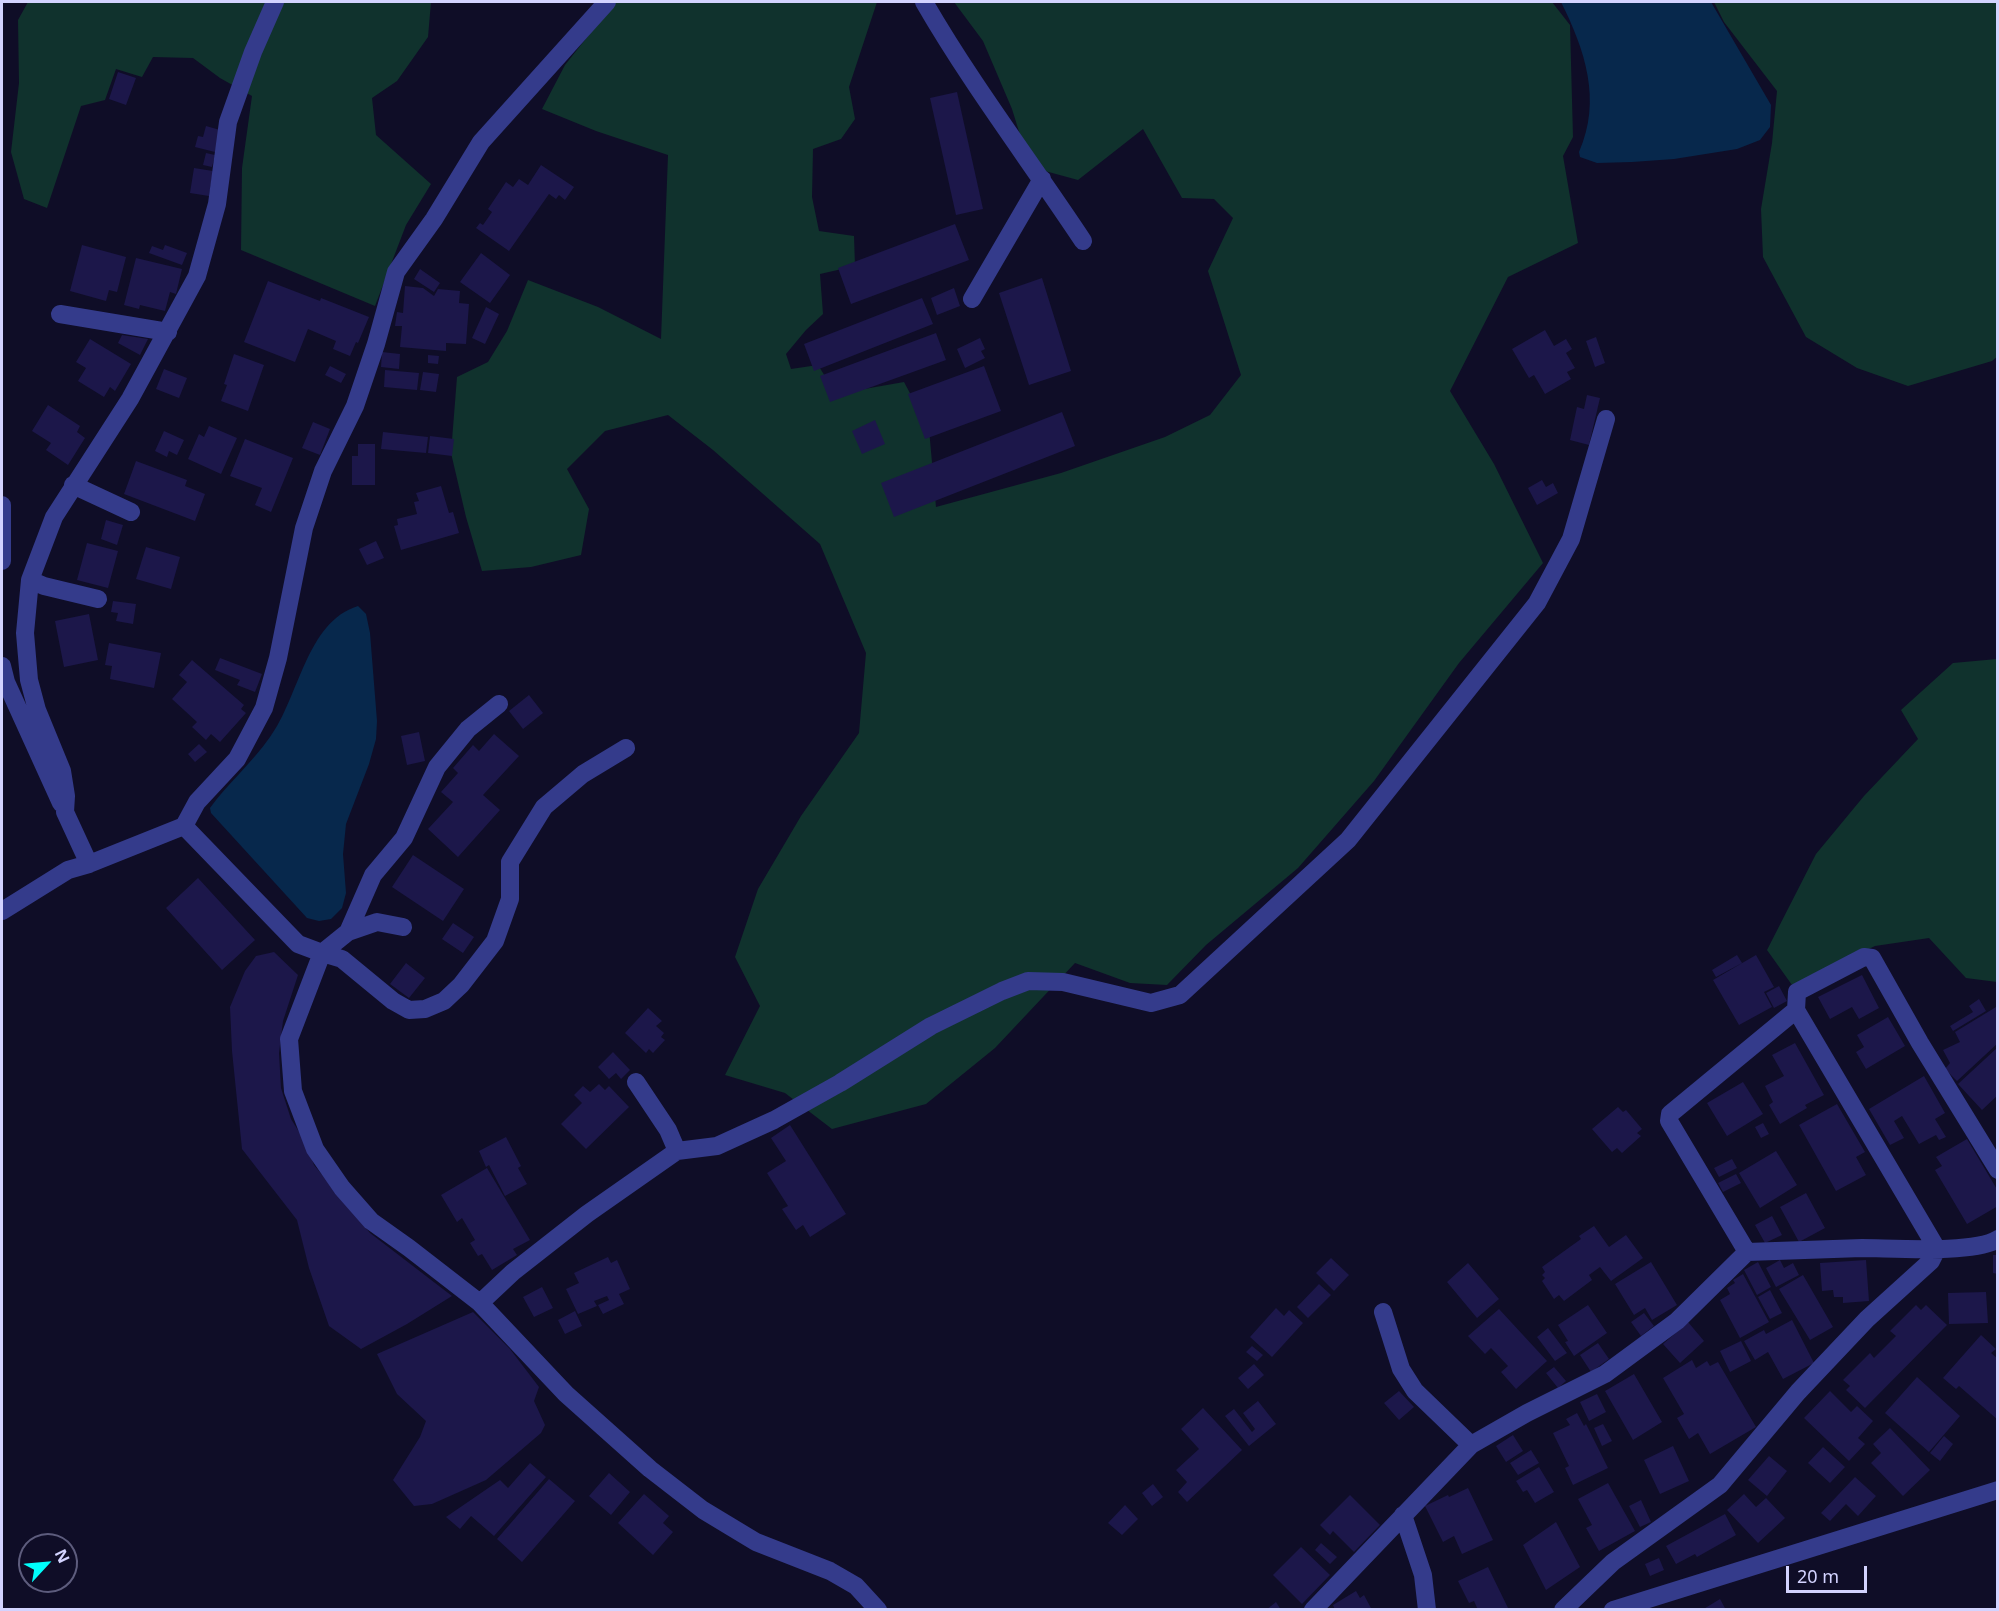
<!DOCTYPE html>
<html>
<head>
<meta charset="utf-8">
<style>
	body { margin:0 }
	#map { position:relative; width:1999px; height:1611px; overflow:hidden; background:#0f0d27; font-family:"Noto Sans",sans-serif }
	canvas { display:block }
	.frame { position:absolute; inset:0; border:3px solid #d3d3ff; pointer-events:none }
	.north { position:absolute; left:18px; top:1533px; width:60px; height:60px; box-sizing:border-box; background:#0f0d27; border:2px solid #5d5c7d; border-radius:50%; rotate:64deg; font-size:16px; font-weight:700; line-height:24px; text-align:center; color:#d3d3ff }
	.north::after { content:''; display:block; margin:auto; width:21px; height:27px; background:#00fefb; clip-path:polygon(50% 0,100% 100%,50% 72%,0 100%) }
	.scale { position:absolute; left:1786px; top:1566px; width:81px; height:27px; box-sizing:border-box; border:3px solid #d3d3ff; border-top:0; padding-left:8px; font-size:18px; line-height:21px; white-space:nowrap; color:#d3d3ff; -webkit-text-stroke:4px #0f0d27; paint-order:stroke }
</style>
</head>
<body>
<div id="map">
<canvas width="1999" height="1611"></canvas>
<div class="frame"></div>
<div class="north">N</div>
<div class="scale">20 m</div>
</div>
<script>
const context = document.querySelector('canvas').getContext('2d');
context.lineJoin = 'round';
function fill(path, color) {
  context.fillStyle = color;
  context.fill(path, 'evenodd');
}
function trace(path, color, width, dash) {
  context.strokeStyle = color;
  context.lineWidth = width;
  context.lineCap = dash ? 'butt' : 'round';
  context.setLineDash(dash || []);
  context.stroke(path);
}
fill(new Path2D(`
	M28 2H431L428 37 397 81 372 98 376 135 431 184 406 225 375 306 241 250 242 168 252 96 220 78 193 58 153 57 142 77 116 69 105 100 81 106 47 208 24 199 11 152 19 83 18 20Z
	M615 2H877L849 87 855 119 841 139 813 149 812 197 819 231 854 236 855 266 820 274 823 314 806 330 786 354 791 369 818 365 836 394 904 382 929 429 936 507 1061 473 1165 437 1210 415 1241 375 1208 271 1233 218 1214 199 1182 198 1143 129 1078 180 1045 171 1021 138 1012 109 983 41 954 2H1552L1570 25 1573 137 1563 156 1578 243 1508 277 1450 391 1494 464 1543 563 1459 663 1374 781 1298 868 1206 945 1167 985 1130 983 1075 963 995 1048 926 1104 832 1129 785 1093 725 1075 760 1006 735 957 758 889 801 816 859 733 866 653 820 544 713 450 668 415 605 431 567 469 589 509 581 555 531 567 482 571 466 517 451 453 457 377 488 362 507 331 528 280 598 307 661 339 668 155 596 131 542 109 565 65Z
	M1714 2H1997L1998 356 1992 361 1908 386 1857 368 1806 337 1763 257 1761 209 1772 143 1777 91 1724 22Z
	M1997 659V982L1966 978 1929 938 1875 946 1792 985 1767 950 1816 854 1864 796 1918 739 1901 710 1953 663Z`), '#10322d');
fill(new Path2D(`
	M1561 2H1711L1771 105 1770 127 1760 140 1737 149 1674 159 1632 162 1597 163 1580 157 1579 152C1602 100 1585 50 1561 2Z
	M358 606 366 614 370 633 377 721 376 739 369 764 346 824 343 854 346 893 342 908 331 919 319 921 307 918 211 813 210 808C228 783 252 763 270 737 299 698 306 622 358 606Z`), '#07284c');
fill(new Path2D(`
	M118 72 136 78 126 105 109 99Z
	M957 92 983 209 956 215 930 98Z
	M206 126 220 130 215 152 195 147 198 136 203 137Z
	M206 153 215 155 212 167 203 165Z
	M541 165 574 187 565 200 559 195 556 199 549 194 509 251 476 228 480 223 483 225 492 212 488 209 506 182 513 187 519 179 528 185Z
	M194 168 213 171 209 196 190 193Z
	M955 224 969 260 851 304 838 268Z
	M82 245 126 257 117 292 109 290 106 301 70 291Z
	M165 245 187 253 182 265 149 253 152 246 163 250Z
	M481 253 510 275 490 303 460 282Z
	M136 258 182 269 176 294 170 292 165 311 140 305 139 309 124 305Z
	M420 269 440 283 434 292 414 279Z
	M1042 278 1071 371 1029 385 999 293Z
	M268 281 320 301 321 298 369 317 358 343 356 342 350 356 333 349 336 341 308 329 295 362 244 342Z
	M405 286 423 288 434 296 438 289 460 291 459 303 469 304 466 344 446 343V351L400 347 402 326H395L397 312 403 313Z
	M954 288 960 306 937 315 931 298Z
	M922 298 933 324 814 371 804 344Z
	M486 307 499 314 485 344 472 338Z
	M1545 330 1554 346 1566 339 1572 349 1566 353 1575 368 1567 372 1571 379 1545 394 1534 375 1529 378 1512 349Z
	M936 333 946 360 830 402 820 376Z
	M122 335 148 339 140 355 118 343Z
	M1596 337 1605 363 1595 367 1586 341Z
	M980 338 985 349 981 351 985 358 965 368 957 349Z
	M90 339 131 364 115 391 110 387 104 397 78 381 86 368 76 362Z
	M382 352 400 354 399 369 381 367Z
	M234 354 264 365 248 411 221 401 227 385 224 384Z
	M428 355 439 356 438 364 428 363Z
	M330 366 346 374 341 383 325 375Z
	M984 366 1001 411 925 439 908 394Z
	M164 369 187 378 179 398 156 389Z
	M385 370 419 373 417 390 384 387Z
	M423 372 439 374 436 392 420 390Z
	M1587 395 1600 398 1589 445 1570 440 1577 407 1584 409Z
	M48 405 80 426 77 432 85 438 68 465 46 450 51 443 32 431Z
	M1062 412 1075 446 894 517 881 483Z
	M875 420 885 444 862 454 852 431Z
	M313 422 330 429 320 455 302 448Z
	M209 426 237 438 221 474 188 459 199 434 204 437Z
	M164 431 184 440 177 455 169 451 167 457 155 451Z
	M383 432 428 437 426 453 381 449Z
	M430 436 454 439 452 456 428 453Z
	M245 439 293 458 271 512 255 505 262 488 230 476Z
	M358 444H375V485H352V456H358Z
	M136 461 187 480 185 486 205 494 195 521 124 494Z
	M1542 480 1546 487 1553 483 1558 493 1537 505 1528 488Z
	M441 486 449 513 453 512 459 533 401 550 394 526 398 525 397 519 417 514 414 502 419 501 416 493Z
	M106 520 123 525 117 545 101 539Z
	M376 541 384 558 367 565 359 549Z
	M87 543 118 551 108 588 77 580Z
	M146 547 180 557 171 589 136 579Z
	M113 601 136 604 133 624 116 621 118 613 111 612Z
	M89 614 98 660 64 667 55 621Z
	M109 643 161 653 154 688 110 679 112 666 105 665Z
	M220 658 262 674 255 692 237 685 240 680 215 670Z
	M192 660 244 705 241 709 246 713 220 742 211 734 206 740 192 727 197 722 172 699 187 682 179 675Z
	M529 695 543 713 523 729 509 711Z
	M419 732 425 761 407 765 401 736Z
	M494 734 519 756 483 795 500 810 458 857 428 829 453 802 441 792 458 773 453 768 473 745 479 751Z
	M199 744 207 752 195 762 188 754Z
	M413 855 464 889 443 921 392 887Z
	M198 878 255 940 222 970 166 908Z
	M453 923 474 937 463 953 442 939Z
	M274 952 298 975 283 1021 279 1053 281 1088 291 1119 306 1143 314 1165 370 1233 452 1296 407 1324 361 1349 329 1326 309 1268 297 1220 242 1149 232 1051 230 1007 245 971 256 956Z
	M1737 955 1742 963 1716 977 1712 970Z
	M1756 955 1774 987 1764 992 1772 1007 1739 1025 1713 980Z
	M406 963 425 978 409 998 390 984Z
	M1862 975 1879 1008 1859 1019 1852 1007 1830 1019 1818 997Z
	M1779 986 1787 1001 1774 1008 1766 993Z
	M1979 999 1986 1011 1953 1031 1950 1026 1973 1012 1969 1006Z
	M1996 1007 1998 1008V1043L1957 1081 1945 1069 1950 1063 1943 1050 1960 1042 1955 1032Z
	M648 1008 662 1021 656 1026 664 1033 661 1037 665 1040 653 1053 649 1049 646 1053 625 1033Z
	M1888 1017 1905 1046 1866 1069 1856 1052 1864 1047 1857 1035Z
	M1795 1043 1824 1095 1805 1105 1807 1108 1780 1124 1769 1105 1773 1102 1765 1086 1784 1076 1772 1055Z
	M1998 1047V1095L1982 1110 1958 1084Z
	M613 1052 630 1070 621 1079 616 1073 609 1079 598 1067Z
	M1924 1076 1945 1113 1935 1119 1946 1137 1939 1140 1936 1135 1919 1144 1902 1116 1894 1121 1904 1138 1890 1145 1869 1109Z
	M1743 1082 1763 1114 1727 1136 1707 1103Z
	M599 1084 605 1090 609 1086 629 1107 586 1149 561 1124 582 1103 574 1095 583 1086 590 1092Z
	M1837 1104 1865 1152 1856 1157 1866 1175 1836 1191 1799 1125Z
	M1618 1107 1623 1112 1626 1110 1642 1129 1637 1133 1641 1136 1622 1153 1617 1148 1612 1152 1592 1129Z
	M1763 1123 1769 1134 1761 1138 1755 1127Z
	M790 1125 846 1214 810 1237 803 1225 796 1230 782 1209 788 1206 767 1173 786 1161 771 1138Z
	M506 1137 521 1166 518 1168 527 1184 505 1196 489 1165 486 1167 479 1151Z
	M1967 1139 1998 1191V1206L1967 1224 1935 1170 1942 1166 1936 1157Z
	M1776 1151 1797 1185 1760 1208 1739 1173Z
	M1732 1159 1737 1168 1719 1177 1714 1168Z
	M487 1168 530 1240 513 1249 517 1255 492 1270 482 1254 478 1256 470 1243 475 1240 462 1218 457 1222 441 1195Z
	M1736 1174 1741 1183 1723 1192 1718 1183Z
	M1806 1193 1825 1228 1799 1242 1780 1207Z
	M1772 1216 1782 1235 1765 1243 1755 1225Z
	M1594 1226 1609 1247 1626 1235 1643 1258 1611 1281 1600 1267 1589 1275 1592 1280 1564 1301 1559 1295 1554 1299 1542 1281 1545 1278 1542 1275 1545 1272 1542 1267 1581 1239 1579 1236Z
	M1993 1255H1998V1274L1993 1273Z
	M608 1257 611 1263 617 1260 630 1289 619 1294 624 1304 603 1314 598 1305 609 1300 607 1296 594 1301 597 1306 578 1314 566 1289 579 1283 574 1273Z
	M1331 1258 1349 1275 1334 1291 1316 1273Z
	M1780 1260 1784 1268 1793 1263 1799 1275 1776 1287 1766 1268Z
	M1866 1260 1869 1301 1843 1303V1297H1834L1833 1290 1822 1291 1820 1263Z
	M1651 1262 1677 1305 1652 1320 1645 1308 1634 1315 1615 1284Z
	M1758 1262 1771 1287 1757 1295 1744 1270Z
	M1468 1263 1499 1299 1477 1318 1447 1282Z
	M1743 1274 1769 1322 1740 1338 1720 1300 1730 1294 1727 1288 1735 1283 1733 1280Z
	M1803 1275 1833 1327 1810 1340 1779 1289Z
	M1319 1284 1331 1295 1308 1318 1297 1307Z
	M542 1287 553 1308 534 1317 523 1297Z
	M1770 1290 1782 1313 1770 1319 1758 1297Z
	M1986 1292 1988 1323 1949 1324 1948 1293Z
	M1588 1305 1607 1333 1574 1356 1565 1342 1568 1341 1558 1325Z
	M1916 1305 1921 1310 1926 1305 1947 1325 1865 1408 1846 1390 1850 1386 1843 1380 1870 1353 1874 1358 1896 1336 1890 1331Z
	M1276 1308 1284 1316 1289 1310 1303 1323 1272 1357 1250 1337Z
	M1499 1309 1547 1361 1516 1389 1501 1372 1508 1366 1491 1348 1485 1354 1468 1336Z
	M575 1311 582 1326 565 1334 558 1320Z
	M473 1312 510 1349 539 1387 534 1401 545 1425 541 1433 486 1480 432 1504 414 1506 393 1480 420 1437 426 1421 397 1394 377 1354Z
	M1644 1313 1654 1326 1641 1336 1631 1322Z
	M1792 1320 1814 1363 1783 1379 1768 1352 1755 1360 1744 1341 1764 1330 1766 1334Z
	M1688 1322 1704 1341 1680 1363 1663 1344Z
	M1548 1328 1567 1353 1555 1361 1537 1337Z
	M1981 1335 1996 1349 1991 1353 1998 1359V1420L1959 1386 1956 1389 1943 1378Z
	M1741 1341 1751 1361 1730 1372 1720 1351Z
	M1598 1343 1609 1359 1591 1372 1580 1355Z
	M1252 1346 1263 1355 1257 1361 1246 1352Z
	M1692 1360 1696 1368 1707 1361 1710 1366 1718 1362 1756 1427 1710 1454 1698 1433 1689 1439 1677 1418 1684 1414 1663 1378Z
	M1254 1364 1264 1375 1248 1389 1238 1378Z
	M1554 1367 1566 1381 1558 1388 1546 1373Z
	M1634 1374 1662 1422 1633 1440 1605 1391Z
	M1917 1377 1960 1416 1929 1452 1885 1413Z
	M1399 1391 1414 1407 1399 1420 1384 1403Z
	M1830 1391 1851 1412 1857 1406 1873 1421 1858 1438 1865 1444 1849 1461 1804 1418Z
	M1597 1394 1606 1412 1589 1421 1580 1402Z
	M1258 1401 1276 1424 1249 1446 1225 1416 1234 1409 1252 1432 1255 1429 1243 1413Z
	M1203 1408 1242 1450 1187 1502 1178 1492 1187 1482 1176 1470 1199 1449 1181 1429Z
	M1577 1413 1584 1426 1586 1424 1608 1468 1573 1485 1565 1468 1569 1466 1553 1433 1570 1425 1566 1419Z
	M1603 1424 1612 1441 1602 1446 1594 1428Z
	M1890 1428 1930 1470 1903 1496 1871 1463 1881 1453 1873 1444Z
	M1513 1435 1523 1451 1506 1462 1496 1446Z
	M1944 1436 1953 1444 1940 1461 1930 1453Z
	M1673 1446 1689 1481 1660 1494 1644 1460Z
	M1823 1447 1845 1467 1830 1483 1808 1463Z
	M1531 1450 1539 1463 1518 1475 1510 1463Z
	M1769 1456 1787 1471 1767 1496 1748 1480Z
	M530 1463 546 1477 494 1536 471 1516 460 1529 446 1517 500 1480 508 1488Z
	M1539 1467 1554 1492 1535 1503 1527 1490 1523 1492 1516 1481Z
	M609 1473 630 1492 611 1515 589 1496Z
	M1855 1477 1876 1496 1858 1516 1846 1504 1830 1521 1821 1513Z
	M549 1479 575 1501 522 1562 497 1539Z
	M1608 1483 1635 1531 1599 1551 1586 1528 1592 1525 1578 1499Z
	M1153 1484 1163 1497 1152 1506 1142 1493Z
	M1468 1488 1493 1540 1462 1554 1454 1536 1443 1542 1425 1506 1448 1495 1449 1497Z
	M644 1494 669 1516 663 1523 673 1532 653 1555 618 1523Z
	M1744 1494 1756 1507 1766 1498 1785 1518 1758 1543 1727 1510Z
	M1350 1495 1380 1525 1354 1552 1333 1531 1330 1535 1320 1525Z
	M1641 1500 1651 1522 1640 1527 1629 1506Z
	M1125 1505 1138 1519 1122 1535 1108 1523Z
	M1725 1514 1736 1535 1697 1557 1695 1554 1676 1564 1666 1546Z
	M1556 1522 1580 1567 1546 1590 1523 1545Z
	M1321 1543 1337 1557 1330 1564 1315 1550Z
	M1301 1547 1330 1575 1302 1604 1273 1575Z
	M1659 1558 1664 1570 1650 1576 1645 1564Z
	M1488 1567 1509 1610H1478L1474 1601 1469 1603 1458 1581Z
	M1356 1591 1360 1598 1364 1595 1372 1610H1335L1333 1605Z
	M1720 1599 1726 1610H1702Z
	M1276 1602 1281 1610H1266Z`), '#1c174a');
trace(new Path2D(`
	M924 2C972 85 1030 161 1083 241
	M972 299 1042 179
	M60 314 168 332
	M73 485 131 512
	M2 505V561
	M30 580 44 586 98 599
	M2 666 6 682 61 803
	M184 826 298 944 322 953 289 1039 293 1091 315 1149 342 1188 371 1221 409 1248 480 1303 566 1394 650 1469 703 1510 756 1542 830 1571 856 1586 878 1610
	M89 864 65 812 66 796 62 771 37 710 29 680 25 633 30 580 54 517 130 399 197 276 217 204 228 122 253 52 275 2
	M2 911 68 870 89 864 184 826 197 802 237 759 264 708 278 658 304 528 323 471 355 406 376 344 396 272 434 219 481 142 607 2
	M348 932 377 922 403 927
	M322 953 342 959 393 1001 409 1010 425 1009 444 1001 461 985 495 941 510 899V862L544 807 583 774 626 748
	M322 953 348 932 373 875 404 838 437 767 468 729 499 704
	M636 1082 668 1130 677 1151
	M1747 1252 1669 1121 1670 1114 1796 1010 1797 992 1864 957 1872 958 1920 1043 1998 1170
	M480 1303 513 1272 587 1214 677 1151 717 1146 774 1120 840 1083 931 1026 1002 991 1028 981 1063 982 1151 1003 1180 995 1348 840 1537 603 1571 539 1606 419
	M1383 1312 1401 1369 1415 1391 1471 1445
	M1403 1515 1423 1575 1427 1610
	M1313 1610 1471 1445 1527 1413 1605 1374 1677 1321 1747 1252C1786 1251 1824 1249 1862 1248 1892 1248 1975 1254 1998 1239
	M1563 1610 1613 1562 1720 1485 1798 1392 1867 1319 1931 1261 1937 1249 1796 1010
	M1613 1610 1998 1490`), '#343b8b', 18);
</script>
</body>
</html>
